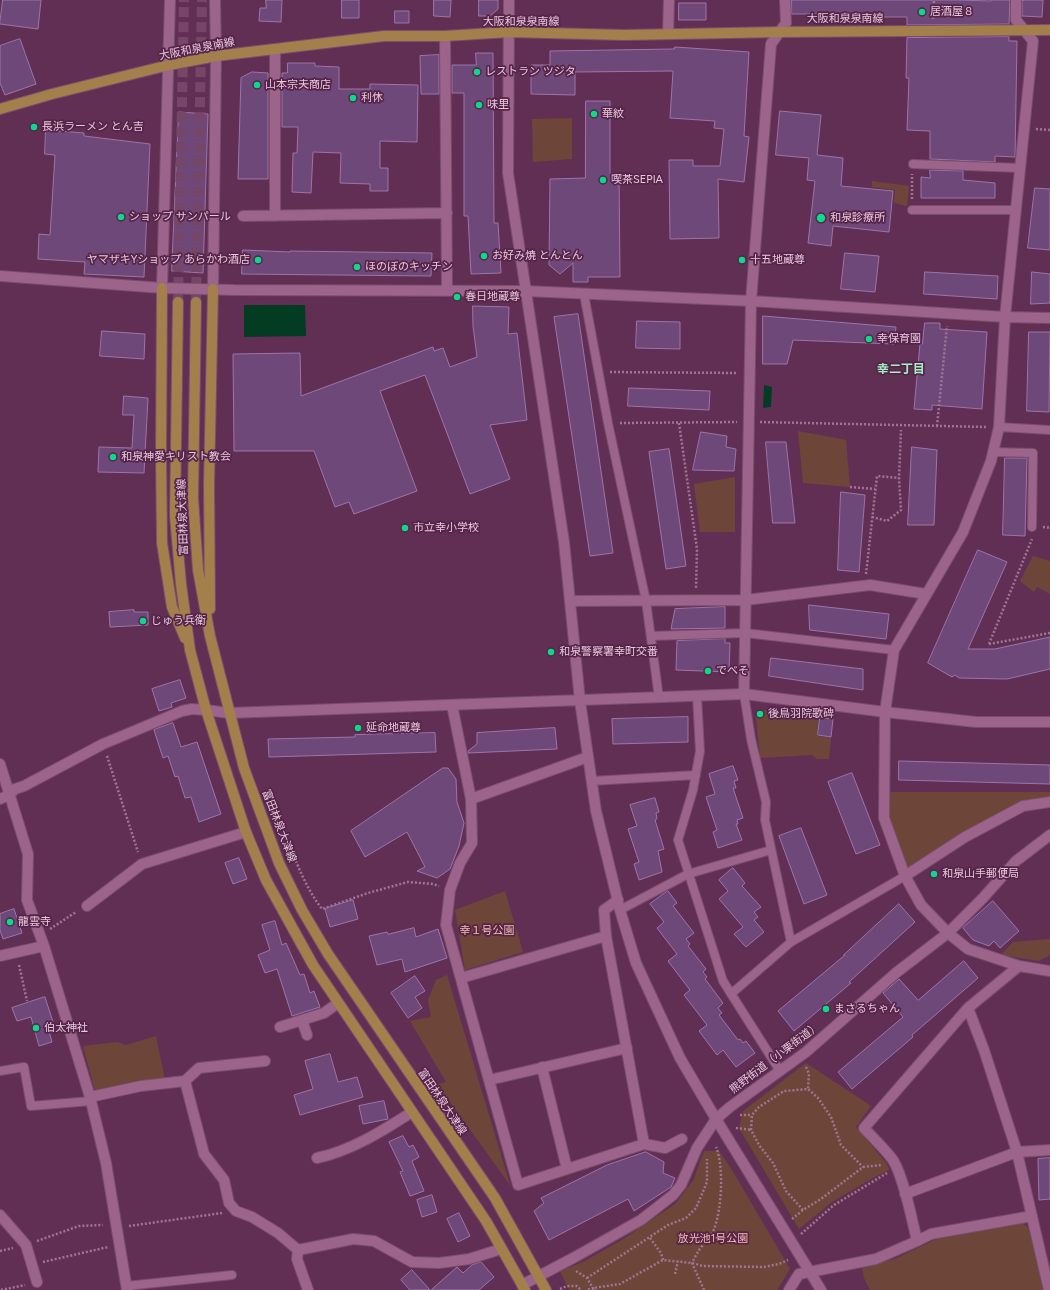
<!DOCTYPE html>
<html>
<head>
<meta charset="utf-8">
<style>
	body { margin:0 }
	canvas { display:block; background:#622f54 }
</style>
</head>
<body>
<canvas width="1050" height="1290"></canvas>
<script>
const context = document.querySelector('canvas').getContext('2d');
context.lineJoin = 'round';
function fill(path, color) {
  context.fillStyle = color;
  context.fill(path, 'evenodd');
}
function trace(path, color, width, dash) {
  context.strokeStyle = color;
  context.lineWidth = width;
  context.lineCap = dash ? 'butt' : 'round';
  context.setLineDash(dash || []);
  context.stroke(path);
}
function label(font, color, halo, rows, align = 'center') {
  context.font = font + ' Figtree,"Noto Sans JP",sans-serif';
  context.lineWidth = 3.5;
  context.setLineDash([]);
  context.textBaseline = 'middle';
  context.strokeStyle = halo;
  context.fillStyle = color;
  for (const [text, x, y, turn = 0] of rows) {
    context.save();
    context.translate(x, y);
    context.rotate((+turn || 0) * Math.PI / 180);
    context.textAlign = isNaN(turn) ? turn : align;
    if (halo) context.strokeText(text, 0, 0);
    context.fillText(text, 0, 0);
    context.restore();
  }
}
fill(new Path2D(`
	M572 118V159L533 162 532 119Z
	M872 181 909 186 907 206 894 203 895 190 872 187Z
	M798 431 846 440 850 487 803 483Z
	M735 477V532H700L694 484Z
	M1033 556 1050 561V594L1037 587 1034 592 1020 581Z
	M761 710 819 716 817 736 831 738 829 759H817L812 755 760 758 756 716Z
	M888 792H1050V799L1023 802 903 873 887 814Z
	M505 891 523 952 465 970 455 910Z
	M1050 939V955L1039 961 1001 955 1013 942Z
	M447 975 510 1185 437 1084 446 1082 410 1021 431 1017 428 1000 436 980Z
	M156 1036 165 1080 133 1082 95 1091 83 1046 117 1042 126 1045Z
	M806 1063 871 1106 856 1127 887 1164 889 1170 871 1179 832 1202 799 1229 739 1128 743 1111Z
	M704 1151H719L732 1170 790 1269 777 1290H569L560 1271 583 1262 622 1240 675 1204 693 1181Z
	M1020 1222 1028 1227 1031 1235 1044 1290H870L864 1278 862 1267 895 1259 934 1240Z`), '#6d4539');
fill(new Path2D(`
	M244 305H305L306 336 244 337Z
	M764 385 772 387 771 407 763 408Z`), '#033c23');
const building = new Path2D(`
	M3 0H41L38 29 0 24Z
	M266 0H282L281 22 259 21 260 8H266Z
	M342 0H359V18H342Z
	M434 0H451L450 17 434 16Z
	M479 0H498V9L490 16H479Z
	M792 0H957L991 1V0H1010L1009 24 907 25V17H842V14H792Z
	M1025 0H1043L1042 17 1022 16V1Z
	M679 3H706V20H679Z
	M395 11H409V23H395Z
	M1009 37V41H1017L1015 157 995 156V162L930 159V131L907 130 909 78H906L907 38Z
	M20 39 36 84 5 95 0 83V46Z
	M675 47 749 52 744 136 749 137 744 182 718 179 719 238 670 239 669 160H693V166H720L724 129 714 128 715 121 670 118 673 71 575 72V95L531 94V65H550V51L674 49Z
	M476 53H493L494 223H498L501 273 471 274 468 216H464V93H452V65H476Z
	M439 55V94H421L420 56Z
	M288 63H315V66L339 67V89H370V84L418 85 417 142 380 141V168H388V191H370V184L340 183 341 153 313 152 311 193 292 192 293 153H297L298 127H282V73H287Z
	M252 72 268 73V179H238L241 78Z
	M586 101H610V174H619L620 277H588V282H573V263L560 274 549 265 550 179 585 178Z
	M780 111 821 115 817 155 843 158 841 186 893 191 889 232 833 226 831 246 808 243 815 181 807 180 809 158 776 155Z
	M179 112 208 114 203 273 172 271Z
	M46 130 84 133V136L150 144 144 277 84 274 85 262 38 259 39 234 50 235 55 155 45 154Z
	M930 170 963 171V180L995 183V198H921V177L930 178Z
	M1035 188 1050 189V250L1028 248Z
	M243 250 290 252V251L432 253 431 276 242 274Z
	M845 253 879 256 875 292 841 289Z
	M925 272 998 276 997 299 924 294Z
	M1032 272 1050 274V303L1031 304Z
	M473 306 509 307 508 334 517 333 527 420 490 425 510 479 470 494 425 375 380 391 417 491 354 514 349 502 335 507 314 451H234L233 354 300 353 301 396 433 347 434 351 443 348 450 367 477 357 473 326Z
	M578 314 613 553 590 556 554 317Z
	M763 316 896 327 894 344 793 340 787 364H763Z
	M637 321 680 322V349L636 348Z
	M925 323H940V329L987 332 982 409 932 405V410L914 409 920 344H922Z
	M102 331 145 334 144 359 100 356Z
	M1029 332H1050L1049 412 1027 411Z
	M629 388 710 391 709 410 628 406Z
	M124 396 148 398 144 473 98 472 99 447 132 448 134 415H123Z
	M701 432 727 436 726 447 736 449 734 471 693 470Z
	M766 442H786L795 523H773Z
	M912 447 937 450 934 525H908Z
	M669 449 686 566 666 569 649 452Z
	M1005 458H1027L1025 536 1003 535Z
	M841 492 865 495 859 572 838 570Z
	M978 550 1007 562 968 649H995L1050 637V669L1007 679 959 678 955 675 952 677 928 663Z
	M809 605 889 614 886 639 810 630Z
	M725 607V628L671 629 675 609Z
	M134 610V612H148V625L110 627 109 612Z
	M725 639V643H730L729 672 676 670 677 641Z
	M771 658 863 669V690L769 676Z
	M180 680 186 698 171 703 172 707 159 711 152 689Z
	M688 717V742L613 744 612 719Z
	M820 718 833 719 831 737 818 735Z
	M173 723 181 747 197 742 221 814 199 822 191 797 185 798 178 776 175 777 168 756 163 758 154 730Z
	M555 728 557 749 468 753V751L477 744V733Z
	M435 733 436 752 269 757 268 739 355 737V735Z
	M899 761 1050 765V784L899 780Z
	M733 766 738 780 734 781 736 788H733L743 818 737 820 738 824H736L742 840 718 848 713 832 717 830 706 797 715 794 709 774Z
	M443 768H448L456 779 457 802 464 823 459 846 450 869 437 878 417 871 425 867 407 832 365 857 351 831Z
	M852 773 880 845 856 854 828 782Z
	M655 798 659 812 656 813 657 819 655 820 664 849 658 851 662 872 639 880 634 864 639 862 628 829 637 826 630 805Z
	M801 828 827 895 804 904 779 836Z
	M239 858 247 879 233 884 225 863Z
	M733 868 745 883 742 886 761 907 754 912 758 917 754 920 764 932 746 947 734 934 743 927 719 899 728 891 719 880Z
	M668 891 677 903 673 906 694 933 686 939 690 944 688 946 706 969 703 972 707 977 705 979 723 1003 718 1008 722 1013 719 1015 738 1040 740 1039 743 1043 746 1041 755 1053 736 1067 723 1050 717 1055 699 1031 707 1025 684 995 690 990 668 961 677 954 657 928 664 922 650 904Z
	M353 900 358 919 330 927 325 909Z
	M993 901 1019 931 1000 948 994 941 989 946 973 940 963 928Z
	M899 904 915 922 849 982 851 983 794 1031 778 1011 845 955H844Z
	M14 909 22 933 3 939 0 930V914Z
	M275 921 282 945 286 943 300 975 304 974 310 993 314 991 320 1007 292 1016 277 969 265 973 258 955 270 950 262 925Z
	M414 928 416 937 438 929 447 958 405 972 402 959 377 965 369 936 387 932 388 934Z
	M964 961 978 978 912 1035 913 1037 852 1089 838 1072 903 1017 883 993 899 979 918 1000Z
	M415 976 425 991 415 997 422 1008 408 1018 391 993Z
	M45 997 53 1022 47 1024 52 1042 39 1046 31 1017 17 1021 12 1008Z
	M330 1054 338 1082 357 1077 363 1097 300 1115 294 1095 313 1089 305 1061Z
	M384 1101 388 1119 363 1124 359 1106Z
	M403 1136 409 1147 413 1145 419 1157 412 1161 424 1191 410 1196 400 1172 403 1171 389 1142Z
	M646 1152 664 1162 663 1173 675 1178 671 1187 634 1211 628 1199 549 1240 534 1211 544 1203 541 1198 607 1165Z
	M1050 1158V1199L1039 1200 1038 1159Z
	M432 1195 437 1212 422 1217 417 1200Z
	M459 1213 470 1236 458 1242 447 1219Z
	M481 1262 494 1277 479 1290H431L457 1267 463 1273 472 1265Z
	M412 1270 430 1290H410L401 1280Z`);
fill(building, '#6e4879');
trace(building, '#9c74a8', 1);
trace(new Path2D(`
	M178 302 184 0
	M196 302 202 0`), '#764669', 10, [10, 5]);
const service = new Path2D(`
	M913 164 1020 168
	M912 210H1016
	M584 294 608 423 646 601 659 698
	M999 427 1050 430
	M993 452 1033 453 1032 527
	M651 636 745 633 894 650
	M744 694 751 739 766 802 765 820 791 942
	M697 696 700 751 693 790 678 840 723 981 780 1071
	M591 781 696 775
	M620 910 688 874 771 850
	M731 994 791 942 905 876
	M0 1071 24 1067 31 1106 91 1101
	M126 1286 232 1275`);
const minor = new Path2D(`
	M1016 0V20L1033 41 1005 317 999 427 991 461 963 532 894 650 885 712 884 818 905 876 921 905 948 933 968 949 1019 966 1050 971
	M668 34 669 0
	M445 36 447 291
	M275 49V216
	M243 216 447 213
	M0 276 162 288 234 290 526 291 751 301 1005 317 1050 318
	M162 288 170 0
	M213 289 216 56 215 0
	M570 601 746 600 870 585 926 594
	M744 694 751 301 771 44 786 23 785 0
	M452 705 471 799 472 843 460 863 450 890 446 925 518 1185 644 1144 665 1148 682 1139
	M0 764 28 854 27 900 44 946 90 1097 106 1163 127 1290
	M0 799 9 795 15 789 24 786 103 744 182 711 192 709 206 710
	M471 799 588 757
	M905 876 965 837 1023 806 1050 802
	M618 900 604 910 606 936 644 1144
	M87 906 142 864 246 832
	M0 956 44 946
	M1019 966 968 1008 984 1050 1017 1152 1049 1290
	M461 978 606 936
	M302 1020 307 1035
	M280 1027 324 1013 338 1003
	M542 1067 567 1169
	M489 1080 627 1048
	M185 1081 199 1068 265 1061
	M90 1097 141 1086 185 1081 204 1154 224 1180 229 1203 236 1211 252 1217 278 1233 298 1250 353 1239 374 1241 412 1262 439 1263 469 1259 501 1249
	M716 1119 730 1107 806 1052 897 972 948 933 983 898 1016 861 1050 835
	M317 1158C351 1151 384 1130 412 1112
	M905 1194 1017 1152 1050 1150
	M0 1215 26 1245 37 1282
	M917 1241 931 1234 1032 1216
	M298 1250 297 1259 308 1290
	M789 1290 799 1274 876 1259 917 1241C912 1220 904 1178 893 1160 885 1149 873 1138 864 1128L968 1008`);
const tertiary = new Path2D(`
	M509 0 508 173 564 542 580 701 596 811 620 910 636 963 680 1058 716 1119 821 1290
	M206 710 229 713 744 694 885 712 976 722H1050
	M522 1285 575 1257 641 1220 673 1195 681 1185 697 1148 716 1119`);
const primary = new Path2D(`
	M0 109 52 94 169 65 216 56 384 36H445L509 32 624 35 780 32 1050 30
	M162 288 161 456 162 543 172 607 185 638
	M178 302 175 516 181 584 190 650 206 710 246 832 266 880 313 965 486 1221 525 1290
	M196 302 193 498 198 570 210 636 244 768 279 863 302 910 328 954 495 1198 546 1290
	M210 609 209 485 213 289`);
trace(service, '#794e6d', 10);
trace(minor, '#794e6d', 12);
trace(tertiary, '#794e6d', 12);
trace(primary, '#794e6d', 12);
trace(new Path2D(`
	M933 19 934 0
	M1036 129 1050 130
	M912 199V174
	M610 372 737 373
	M760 422 987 427
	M620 423 737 422
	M679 423 697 549 696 588
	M937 426 947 326
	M850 487 875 489
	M872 517 887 521 901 510 899 478 901 430
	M1043 527 1050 528
	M866 574 877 476 899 478
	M989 644 1032 539
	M989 644 1050 633
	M107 756 138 852
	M276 821 280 820C292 850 302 883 322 909L368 893 408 882 433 884 439 886
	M50 929 76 912
	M19 965 27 1001
	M806 1067 809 1074 808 1089
	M740 1115H752
	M736 1128 751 1130
	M803 1210 786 1191 773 1163 759 1145 751 1130 752 1115 759 1107 784 1091 808 1089 818 1098 831 1117 841 1145 863 1167
	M792 1219 803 1210 821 1199 863 1167 881 1165
	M129 1226 222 1213
	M801 1234 834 1205 887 1173
	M650 1238 661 1253 663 1260
	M37 1241 79 1226 103 1225
	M0 1251 13 1248
	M43 1262 108 1247
	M576 1271 587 1278 593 1288 587 1290
	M675 1274 678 1261
	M587 1278 668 1225 686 1218 696 1208 707 1182V1159
	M560 1289 567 1286H577L581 1290
	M1 1290 25 1285
	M593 1290V1288L620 1284 663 1260 692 1263 703 1266 764 1267 779 1264 788 1260
	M704 1290 692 1263C694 1259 696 1255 698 1252 702 1244 711 1238 714 1229 722 1209 724 1166 716 1147`), '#9f7593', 2.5, [2, 2]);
trace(service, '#9c648b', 8);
trace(minor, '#9c648b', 10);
trace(tertiary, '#9c648b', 10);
trace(primary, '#a3804b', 10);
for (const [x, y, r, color] of [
	[922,12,4,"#0cd98a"],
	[477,72,4,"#0cd98a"],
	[257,85,4,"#0cd98a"],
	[353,98,4,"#0cd98a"],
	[479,105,4,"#0cd98a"],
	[594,114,4,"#0cd98a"],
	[34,127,4,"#0cd98a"],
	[603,180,4,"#0cd98a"],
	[121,217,4,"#0cd98a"],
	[821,218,5,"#0cd98a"],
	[484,256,4,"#0cd98a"],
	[258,260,4,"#0cd98a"],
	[742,260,4,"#0cd98a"],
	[357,267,4,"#0cd98a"],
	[457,297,4,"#0cd98a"],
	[869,339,4,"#0cd98a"],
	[113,457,4,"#0cd98a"],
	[405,528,4,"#0cd98a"],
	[143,621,4,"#0cd98a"],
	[551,652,4,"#0cd98a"],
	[708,671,4,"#0cd98a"],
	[760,714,4,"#0cd98a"],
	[358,728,4,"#0cd98a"],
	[934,874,4,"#0cd98a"],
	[10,922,4,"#0cd98a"],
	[826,1009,4,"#0cd98a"],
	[36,1028,4,"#0cd98a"]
]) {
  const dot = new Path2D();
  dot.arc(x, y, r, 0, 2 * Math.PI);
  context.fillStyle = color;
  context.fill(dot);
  trace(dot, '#562449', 1.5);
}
label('11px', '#e8c8dd', '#562449', [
	["居酒屋８",930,12],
	["レストラン ツジタ",485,72],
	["山本宗夫商店",265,85],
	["利休",361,98],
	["味里",487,105],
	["華紋",602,114],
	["長浜ラーメン とん吉",42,127],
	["喫茶SEPIA",611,180],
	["ショップ サンパール",129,217],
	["和泉診療所",830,218],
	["お好み焼 とんとん",492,256],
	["ヤマザキYショップ あらかわ酒店",250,260,"right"],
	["十五地蔵尊",750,260],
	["ほのぼのキッチン",365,267],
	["春日地蔵尊",465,297],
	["幸保育園",877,339],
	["和泉神愛キリスト教会",121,457],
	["市立幸小学校",413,528],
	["じゅう兵衛",151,621],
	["和泉警察署幸町交番",559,652],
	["でべそ",716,671],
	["後鳥羽院歌碑",768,714],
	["延命地蔵尊",366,728],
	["和泉山手郵便局",942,874],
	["龍雲寺",18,922],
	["まさるちゃん",834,1009],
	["伯太神社",44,1028]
], 'left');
label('11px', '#e8c8dd', '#562449', [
	["大阪和泉泉南線",845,19],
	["大阪和泉泉南線",521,22],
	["大阪和泉泉南線",197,49,-11],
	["富田林泉大津線",183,517,-92],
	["富田林泉大津線",279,826,69],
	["熊野街道（小栗街道）",775,1058,-37],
	["富田林泉大津線",442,1102,56]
]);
label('11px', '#f4bba9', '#562449', [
	["幸１号公園",487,931],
	["放光池1号公園",713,1239]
]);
label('bold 12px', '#a1efc2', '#562449', [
	["幸二丁目",901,369]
]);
</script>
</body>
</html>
